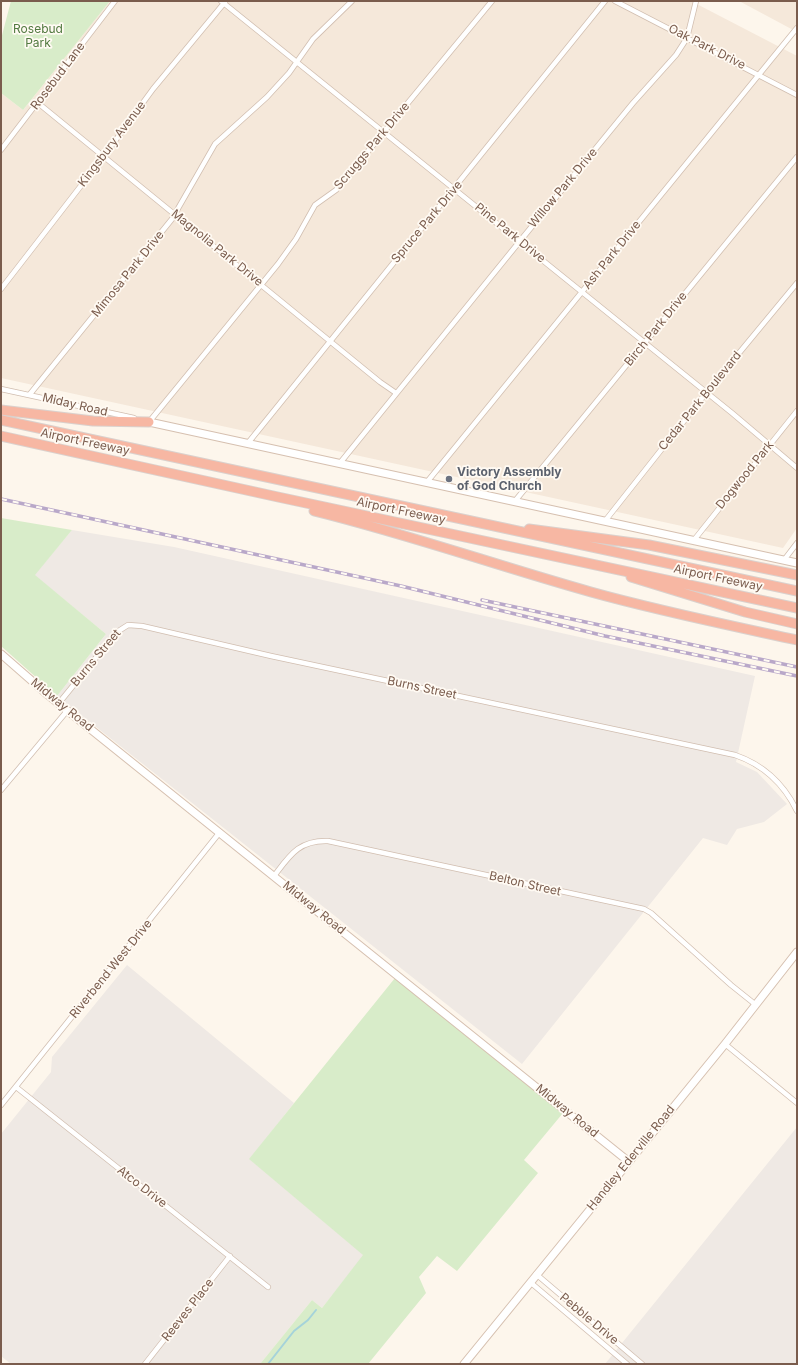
<!DOCTYPE html>
<html>
<head>
<meta charset="utf-8">
<style>
	body { margin:0 }
	#map { position:relative; width:798px; height:1365px; overflow:hidden; background:#fdf6ec; font-family:Inter,sans-serif }
	canvas { display:block }
	.frame { position:absolute; inset:0; border:2px solid #7a5c4d; pointer-events:none }
</style>
</head>
<body>
<div id="map">
<canvas width="798" height="1365"></canvas>
<div class="frame"></div>
</div>
<script>
const context = document.querySelector('canvas').getContext('2d');
context.lineJoin = 'round';
function fill(path, color) {
  context.fillStyle = color;
  context.fill(path, 'evenodd');
}
function trace(path, color, width, dash) {
  context.strokeStyle = color;
  context.lineWidth = width;
  context.lineCap = dash ? 'butt' : 'round';
  context.setLineDash(dash || []);
  context.stroke(path);
}
function label(font, color, halo, rows, align = 'center') {
  context.font = font + ' Inter,sans-serif';
  context.lineWidth = 3.5;
  context.setLineDash([]);
  context.textBaseline = 'middle';
  context.strokeStyle = halo;
  context.fillStyle = color;
  for (const [text, x, y, turn = 0] of rows) {
    context.save();
    context.translate(x, y);
    context.rotate((+turn || 0) * Math.PI / 180);
    context.textAlign = isNaN(turn) ? turn : align;
    if (halo) context.strokeText(text, 0, 0);
    context.fillText(text, 0, 0);
    context.restore();
  }
}
fill(new Path2D(`
	M110 1H691L797 56V528L783 548 1 378V93L23 110Z
	M739 1H797V32Z`), '#f5e8da');
fill(new Path2D(`
	M72 530 174 547 755 676 736 762 757 772 787 804 764 822 737 829 727 845 703 838 522 1064 57 696 106 634 34 575Z
	M127 965 294 1103 250 1159 364 1255 322 1308 312 1300 260 1364H11L1 1356V1134L51 1072 52 1057Z
	M797 1127V1364H605Z`), '#efe9e4');
fill(new Path2D(`
	M11 1H110L23 110 1 93V39Z
	M1 518 72 530 35 575 106 634 57 696 1 646Z
	M395 978 563 1113 524 1160 538 1173 457 1271 437 1256 419 1277 426 1293 368 1364H260L312 1300 322 1308 363 1255 249 1159Z`), '#d8ecc9');
trace(new Path2D(`
	M268 1364 294 1331 308 1320 316 1310`), '#a5d3da', 2);
const street = new Path2D(`
	M221 1 732 413 797 468
	M615 1 797 95
	M38 103 380 382 396 393
	M1 150 115 1
	M1 289 104 156 153 89 225 2
	M1 389 134 418
	M30 394 172 219 215 144 267 97 289 73 313 39 352 1
	M147 421 149 422 278 264 296 239 315 205 336 190 492 1
	M248 443 605 1
	M340 463 520 241 633 103 676 55 687 38 696 1
	M427 482 797 28
	M515 501 797 157
	M605 521 706 393 797 283
	M694 540 797 411
	M784 560 797 543
	M59 703 117 632 128 625 142 626 271 656 735 755C764 765 784 784 797 811
	M1 790 67 711
	M274 876C290 855 299 840 328 841L644 909 651 913 731 985 756 1005
	M725 1044 797 1103
	M16 1087 268 1287
	M1 1105 220 832
	M536 1274 642 1364
	M530 1282 627 1364
	M145 1364 230 1256`);
const secondary = new Path2D(`
	M149 422 797 563
	M1 654 48 695 628 1161
	M464 1364 725 1044 797 952`);
const highway = new Path2D(`
	M1 410 93 421 149 422
	M1 420 797 591
	M1 436 278 497 797 608
	M314 511C408 534 498 566 591 592 659 611 728 625 797 640
	M529 529 649 545 797 575
	M631 577 745 612 797 624`);
trace(street, '#d1beb0', 6);
trace(secondary, '#d6c0b0', 9);
trace(highway, '#dad1cd', 11);
trace(street, '#fff', 4.5);
trace(secondary, '#fff', 7);
trace(highway, '#f7b7a3', 9);
const rail = new Path2D(`
	M1 499 401 586 605 636 797 676
	M482 600 797 667`);
trace(rail, '#b9a8c9', 3.5);
trace(rail, '#fffaf3', 2, [6]);
for (const [x, y, r, color] of [
	[449,479,4,"#6b7280"]
]) {
  const dot = new Path2D();
  dot.arc(x, y, r, 0, 2 * Math.PI);
  context.fillStyle = color;
  context.fill(dot);
  trace(dot, '#fffaf3', 1.5);
}
label('12px', '#537a41', '#fffaf3', [
	["Rosebud",38,29],
	["Park",38,43]
]);
label('12px', '#7a5c4d', '#fffaf3', [
	["Oak Park Drive",707,47,27],
	["Rosebud Lane",58,76,-53],
	["Kingsbury Avenue",112,144,-53],
	["Scruggs Park Drive",372,146,-50],
	["Willow Park Drive",563,188,-50],
	["Spruce Park Drive",427,222,-50],
	["Pine Park Drive",510,233,39],
	["Magnolia Park Drive",217,248,39],
	["Ash Park Drive",612,255,-51],
	["Mimosa Park Drive",128,274,-51],
	["Birch Park Drive",656,329,-51],
	["Cedar Park Boulevard",700,401,-51],
	["Miday Road",75,405,13],
	["Airport Freeway",85,442,12],
	["Dogwood Park",745,475,-51],
	["Airport Freeway",401,511,12],
	["Airport Freeway",718,578,12],
	["Burns Street",96,658,-50],
	["Burns Street",422,688,12],
	["Midway Road",62,705,39],
	["Belton Street",525,884,13],
	["Midway Road",314,908,39],
	["Riverbend West Drive",111,969,-51],
	["Midway Road",567,1111,39],
	["Handley Ederville Road",631,1158,-51],
	["Atco Drive",142,1187,38],
	["Reeves Place",188,1310,-52],
	["Pebble Drive",589,1319,40]
]);
label('bold 12px', '#5b616d', '#fffaf3', [
	["Victory Assembly",457,472],
	["of God Church",457,486]
], 'left');
</script>
</body>
</html>
